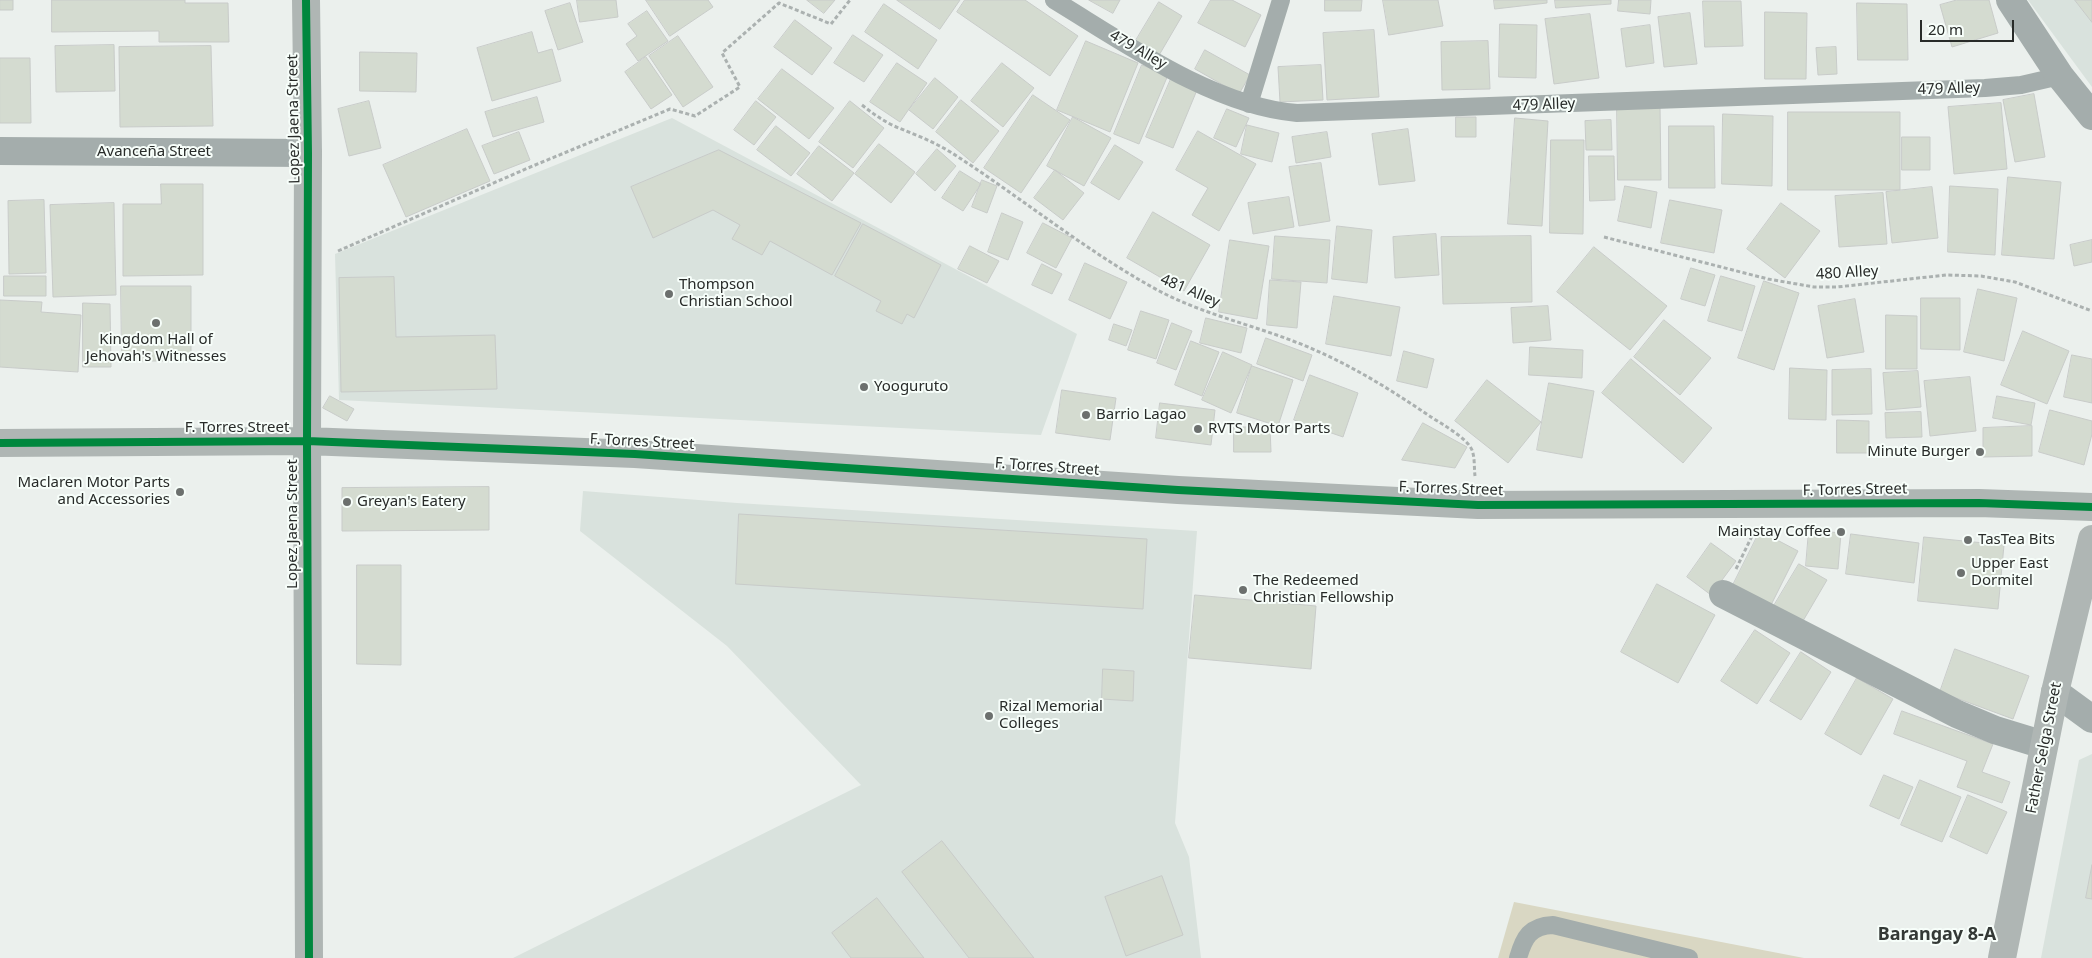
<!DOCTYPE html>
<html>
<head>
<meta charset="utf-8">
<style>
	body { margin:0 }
	#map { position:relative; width:2092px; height:958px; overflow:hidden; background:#ebf0ed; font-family:"Noto Sans",sans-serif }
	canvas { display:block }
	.scale { position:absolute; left:1920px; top:20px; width:94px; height:22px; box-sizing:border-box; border:2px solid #282b29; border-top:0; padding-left:6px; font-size:15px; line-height:18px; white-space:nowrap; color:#282b29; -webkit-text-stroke:4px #f7fefa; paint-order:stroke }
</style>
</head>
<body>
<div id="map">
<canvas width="2092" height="958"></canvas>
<div class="scale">20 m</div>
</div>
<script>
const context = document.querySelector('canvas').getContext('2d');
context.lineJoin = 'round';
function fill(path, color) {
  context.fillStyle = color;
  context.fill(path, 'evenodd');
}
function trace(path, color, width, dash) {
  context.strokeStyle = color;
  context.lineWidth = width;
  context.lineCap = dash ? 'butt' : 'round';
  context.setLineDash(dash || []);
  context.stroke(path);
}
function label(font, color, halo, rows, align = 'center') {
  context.font = font + ' "Noto Sans",sans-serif';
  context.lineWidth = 4;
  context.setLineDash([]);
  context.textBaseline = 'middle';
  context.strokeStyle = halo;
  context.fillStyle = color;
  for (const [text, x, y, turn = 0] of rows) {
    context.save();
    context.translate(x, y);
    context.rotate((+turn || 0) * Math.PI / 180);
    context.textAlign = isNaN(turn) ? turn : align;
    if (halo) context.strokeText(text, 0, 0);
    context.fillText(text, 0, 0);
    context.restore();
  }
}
fill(new Path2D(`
	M2028 0H2092V87Z
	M672 118 1077 334 1041 435 339 400 335 254Z
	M583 491 737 503 1197 531 1175 823 1189 857 1201 958H513L861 785 727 646 580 531Z
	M2092 754V958H2041L2079 760Z`), '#d9e2dd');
fill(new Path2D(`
	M1514 902 1804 958H1498Z`), '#d9d7c3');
const building = new Path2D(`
	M0 0H13V10H0Z
	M52 0H185V3H228L229 42H159V31L52 32Z
	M577 0H616L618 17 580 22Z
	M646 0H708L713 7 670 36Z
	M807 0H835L824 13Z
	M897 0H960L940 29Z
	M965 0H1025L1078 36 1050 76 957 12Z
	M1089 0H1120L1113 13Z
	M1211 0H1232L1261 15 1245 47 1198 23Z
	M1325 0H1362L1361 11H1325Z
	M1383 0H1438L1443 26 1389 35Z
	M1494 0H1547V3L1495 9Z
	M1555 0H1611V4L1556 8Z
	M1619 0H1651L1650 14 1618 11Z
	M1957 0H1989L1998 33 1952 47 1940 5Z
	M2075 0H2092V22Z
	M1703 1H1741L1743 46 1705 47Z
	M1159 2 1182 16 1158 57 1135 42Z
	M570 3 583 42 558 50 545 11Z
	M1857 3 1907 4 1908 60H1858Z
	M884 4 937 40 918 69 865 32Z
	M647 11 668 41 638 61 626 44 637 36 628 24Z
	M1765 12 1807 13 1806 79H1765Z
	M1690 13 1697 64 1664 67 1658 17Z
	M1590 14 1599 78 1554 84 1545 19Z
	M795 20 832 48 812 75 774 47Z
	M1500 24 1537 25 1536 78 1499 77Z
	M1650 25 1654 63 1626 67 1621 29Z
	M1374 30 1379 97 1327 100 1323 33Z
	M532 32 538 53 552 49 561 81 492 101 477 48Z
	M853 35 883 55 864 82 834 63Z
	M678 36 713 87 683 107 649 56Z
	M1086 41 1138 63 1110 132 1057 110Z
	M1488 41 1490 89 1442 90 1441 42Z
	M114 45 115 91 56 92 55 46Z
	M211 46 213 126 120 127 119 47Z
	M1836 47 1837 74 1818 75 1816 48Z
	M1205 50 1250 75 1239 94 1195 69Z
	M360 52 417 53 416 92 360 91Z
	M646 57 672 95 651 109 625 72Z
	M0 58H30L31 123H0Z
	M897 63 927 83 900 122 870 102Z
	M1002 63 1034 88 1003 127 971 101Z
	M1142 65 1168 75 1139 144 1114 134Z
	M1321 65 1323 100 1280 102 1278 67Z
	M782 69 834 108 809 139 758 99Z
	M935 78 958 97 933 129 909 110Z
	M1171 79 1197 90 1173 148 1146 137Z
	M2034 94 2045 157 2015 162 2003 100Z
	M1033 95 1070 120 1021 193 984 168Z
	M537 97 544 122 493 137 485 112Z
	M961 100 999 131 973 163 936 132Z
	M369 101 381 148 349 156 338 109Z
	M756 101 776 117 754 145 734 130Z
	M850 101 884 128 853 168 819 142Z
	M2001 103 2007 169 1954 174 1948 107Z
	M1617 106H1660L1661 180H1618Z
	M1227 109 1249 118 1236 147 1214 138Z
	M1788 112H1900V190H1788Z
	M1723 114 1773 116 1772 186 1722 184Z
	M1073 117 1111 138 1084 186 1047 166Z
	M1456 117H1476V137H1456Z
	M1515 118 1548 121 1542 226 1508 224Z
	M1611 120 1612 150H1586L1585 121Z
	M1247 125 1279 133 1272 162 1241 154Z
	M776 126 810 153 791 176 757 150Z
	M1669 126H1714L1715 188H1669Z
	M467 129 490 181 406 217 383 165Z
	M1408 129 1415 181 1379 185 1372 134Z
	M1198 131 1256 164 1219 231 1192 215 1208 188 1176 170Z
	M519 132 530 160 494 174 482 146Z
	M1327 132 1331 157 1296 163 1292 137Z
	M1902 137H1930V170H1902Z
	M1551 140H1584L1583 234 1550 233Z
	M879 144 915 172 891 203 855 174Z
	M1115 145 1143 162 1119 200 1091 183Z
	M819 146 854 173 832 201 797 174Z
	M937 149 956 166 935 191 916 174Z
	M719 150 861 223 832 275 770 241 762 255 732 239 740 225 713 210 653 238 631 187Z
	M1589 156H1614L1615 200 1590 201Z
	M1321 163 1330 221 1299 226 1289 167Z
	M1055 170 1084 193 1063 220 1034 198Z
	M960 171 981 184 963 211 942 198Z
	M2008 177 2061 182 2054 259 2002 255Z
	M982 180 997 186 987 213 972 207Z
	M161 184H203V275L123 276V204H161Z
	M1625 186 1657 192 1651 228 1618 221Z
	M1950 186 1998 189 1995 255 1948 252Z
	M1932 187 1938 238 1892 243 1886 192Z
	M1883 193 1887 244 1839 247 1835 196Z
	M1289 197 1294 227 1253 234 1248 203Z
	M44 200 46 273 9 274 8 201Z
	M1670 200 1722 210 1714 253 1661 243Z
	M114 203 116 295 53 297 50 205Z
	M1781 203 1820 231 1785 278 1747 249Z
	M1153 212 1210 245 1184 291 1127 258Z
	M1002 213 1023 222 1008 260 988 252Z
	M1043 223 1072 238 1056 268 1027 253Z
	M863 224 941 265 914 318 907 314 902 324 876 311 881 301 835 276Z
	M1337 226 1372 230 1367 283 1332 279Z
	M1436 234 1439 275 1395 278 1393 237Z
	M1275 236 1330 240 1327 283 1272 279Z
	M1531 236 1532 302 1443 304 1441 237Z
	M1230 240 1269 246 1257 319 1219 312Z
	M2092 240V262L2074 266 2070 245Z
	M970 246 999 261 987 283 958 269Z
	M1594 247 1667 306 1630 350 1557 292Z
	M1085 263 1127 282 1110 319 1069 300Z
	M1042 264 1062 274 1052 294 1032 285Z
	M1691 268 1715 275 1705 306 1681 299Z
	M4 276H46V296H4Z
	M1721 276 1755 286 1742 331 1708 321Z
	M394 277 396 337 495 335 497 389 341 392 339 278Z
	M1270 280 1301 282 1297 328 1267 325Z
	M1764 281 1799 293 1774 370 1738 358Z
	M121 286H191V361H122Z
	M1978 289 2017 298 2004 361 1964 352Z
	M1334 296 1400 307 1391 356 1326 344Z
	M1921 298H1960V350L1921 349Z
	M1855 299 1864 352 1827 358 1818 306Z
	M0 300 42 302 41 312 81 315 78 372 0 367Z
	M83 303 110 304 111 367H83Z
	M1548 306 1551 340 1513 343 1511 308Z
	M1141 311 1169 320 1156 359 1128 350Z
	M1886 315 1917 316V369H1886Z
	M1206 318 1247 328 1241 353 1200 343Z
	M1664 320 1711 358 1680 395 1634 357Z
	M1172 323 1192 331 1176 370 1157 363Z
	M1114 324 1132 330 1126 346 1109 340Z
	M2023 331 2069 351 2047 404 2001 385Z
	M1266 338 1312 355 1303 381 1257 364Z
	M1191 341 1219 352 1202 396 1175 385Z
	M1530 347 1583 350 1582 378 1529 375Z
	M1404 351 1434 359 1427 388 1397 381Z
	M1223 352 1252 365 1231 413 1202 400Z
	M2072 355 2092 359V403L2064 397Z
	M1631 359 1712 428 1683 463 1602 393Z
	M1252 366 1293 380 1278 426 1237 413Z
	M1790 368 1827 370 1826 420 1789 419Z
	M1871 369 1872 414 1832 415V370Z
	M1918 371 1921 407 1886 410 1883 373Z
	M1310 375 1358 393 1343 437 1294 420Z
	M1970 377 1976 431 1930 436 1924 381Z
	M1487 380 1541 422 1508 463 1455 421Z
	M1549 383 1594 391 1582 458 1537 450Z
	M1062 390 1116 398 1110 440 1056 433Z
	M330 396 354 409 347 421 323 408Z
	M1997 396 2035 403 2031 425 1993 418Z
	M1160 403 1215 410 1211 445 1156 438Z
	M2050 410 2092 421V434L2084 465 2039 452Z
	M1921 412 1922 437 1886 438 1885 413Z
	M1837 420 1869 421V453H1837Z
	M1423 423 1467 447 1455 468 1402 460Z
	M2032 426V456L1983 457V428Z
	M1234 427H1270L1271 452H1234Z
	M489 487V530L342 531V488Z
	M739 514 1147 539 1143 609 736 584Z
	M1809 530 1841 533 1838 569 1806 566Z
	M1760 531 1798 551 1771 605 1733 585Z
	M1851 534 1919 543 1914 583 1846 574Z
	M1924 537 2004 545 1998 609 1918 601Z
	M1711 543 1736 561 1711 595 1687 577Z
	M1799 564 1827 580 1800 626 1772 609Z
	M357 565H401V665L357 664Z
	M1657 584 1715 615 1678 683 1621 652Z
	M1195 595 1316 606 1311 669 1189 658Z
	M1755 630 1790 653 1757 704 1721 681Z
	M1955 649 2029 676 2013 719 1940 692Z
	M1801 652 1831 672 1801 720 1770 701Z
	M1103 669 1134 671 1133 701 1102 699Z
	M1857 678 1893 699 1861 755 1825 734Z
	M1902 711 1993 744 1982 772 2010 782 2002 803 1957 787 1967 761 1894 734Z
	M1884 775 1913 787 1899 819 1870 806Z
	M1920 780 1961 797 1942 842 1901 825Z
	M1968 795 2007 812 1987 854 1950 837Z
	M942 841 1034 958H969L902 872Z
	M2092 865V899L2086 898Z
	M1162 876 1183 935 1126 956 1105 897Z
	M877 898 924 958H851L832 933Z`);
fill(building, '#d4dbd0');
trace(building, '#c8cbc9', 1);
trace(new Path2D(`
	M862 105C872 113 882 120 894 126 913 134 933 141 952 153 1019 196 1082 248 1152 287 1196 312 1246 323 1293 341 1343 360 1387 387 1431 417 1442 424 1467 438 1472 450 1475 458 1474 468 1475 476
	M1604 237 1768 279 1814 287H1837L1946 275 1981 276 2015 282 2092 311
	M338 251 528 168 670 109 695 116 740 87 722 53 779 3 831 24 850 0
	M1736 569 1753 534`), '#abb1b0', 3, [4, 2.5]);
trace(new Path2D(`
	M1054 0C1125 43 1213 106 1297 113L1985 88 2021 85 2060 76
	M1249 104 1281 0
	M1518 958C1524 937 1530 926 1553 925L1689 958`), '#a4adac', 18);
trace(new Path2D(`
	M2010 0 2060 76 2092 116
	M0 151 308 153
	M1723 594 1957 714 1995 730 2044 745
	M2055 692 2092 719`), '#a4adac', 28);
trace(new Path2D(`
	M306 0 308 153 307 441 309 958
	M0 443 307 441 635 454 1178 490 1478 505 1979 503 2092 507
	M2002 958 2055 692 2092 539`), '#afb6b4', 28);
trace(new Path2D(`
	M306 0 308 153 307 441 309 958
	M0 443 307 441 635 454 1178 490 1478 505 1979 503 2092 507`), '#00873e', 8);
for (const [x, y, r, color] of [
	[669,294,5,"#6c706e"],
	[156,323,5,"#6c706e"],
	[864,387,5,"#6c706e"],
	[1086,415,5,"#6c706e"],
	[1198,429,5,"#6c706e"],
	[1980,452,5,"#6c706e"],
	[180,492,5,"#6c706e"],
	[347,502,5,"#6c706e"],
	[1841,532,5,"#6c706e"],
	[1968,540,5,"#6c706e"],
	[1961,573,5,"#6c706e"],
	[1243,590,5,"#6c706e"],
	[989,716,5,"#6c706e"]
]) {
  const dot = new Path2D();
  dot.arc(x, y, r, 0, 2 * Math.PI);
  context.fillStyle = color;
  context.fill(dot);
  trace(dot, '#f7fefa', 2);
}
label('15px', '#282b29', '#f7fefa', [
	["479 Alley",1138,50,30],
	["479 Alley",1949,89,-2],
	["479 Alley",1544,105,-2],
	["Lopez Jaena Street",294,119,-91],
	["Avanceña Street",154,152],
	["480 Alley",1847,273,-3],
	["481 Alley",1190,291,23],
	["F. Torres Street",237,428],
	["F. Torres Street",642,442,3],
	["F. Torres Street",1047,467,4],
	["F. Torres Street",1451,489,2],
	["F. Torres Street",1855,490,-1],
	["Lopez Jaena Street",293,524,-90],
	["Father Selga Street",2044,748,-79]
]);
label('15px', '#282b29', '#f7fefa', [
	["Thompson",679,285],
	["Christian School",679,302],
	["Kingdom Hall of",156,340,"center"],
	["Jehovah's Witnesses",156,357,"center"],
	["Yooguruto",874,387],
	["Barrio Lagao",1096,415],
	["RVTS Motor Parts",1208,429],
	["Minute Burger",1970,452,"right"],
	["Maclaren Motor Parts",170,483,"right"],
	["and Accessories",170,500,"right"],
	["Greyan's Eatery",357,502],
	["Mainstay Coffee",1831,532,"right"],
	["TasTea Bits",1978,540],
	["Upper East",1971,564],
	["Dormitel",1971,581],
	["The Redeemed",1253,581],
	["Christian Fellowship",1253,598],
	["Rizal Memorial",999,707],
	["Colleges",999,724]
], 'left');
label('bold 18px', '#343936', '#f7fefa', [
	["Barangay 8-A",1937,935]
]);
</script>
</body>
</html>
